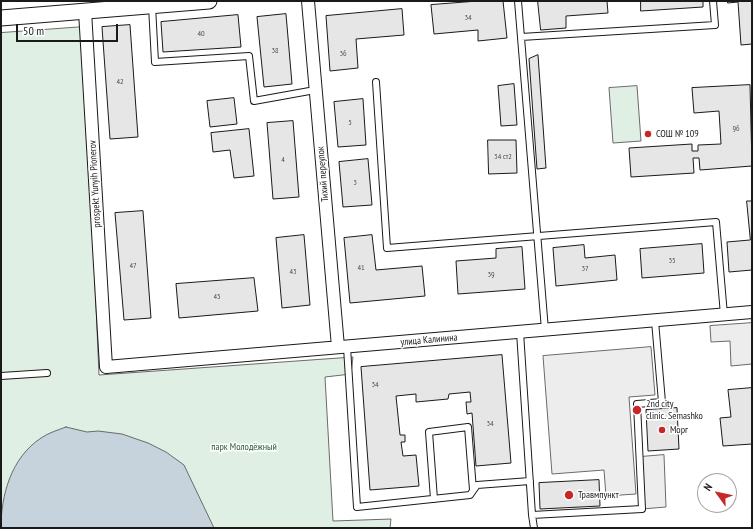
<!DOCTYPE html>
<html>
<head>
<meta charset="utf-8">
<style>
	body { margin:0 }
	#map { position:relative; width:753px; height:529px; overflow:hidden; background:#fff; font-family:"PT Sans Narrow",sans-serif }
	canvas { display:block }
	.frame { position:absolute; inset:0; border:2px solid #1a1a1a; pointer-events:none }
	.north { position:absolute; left:697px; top:473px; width:40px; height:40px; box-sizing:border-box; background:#fff; border:1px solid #a3a3a3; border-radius:50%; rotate:303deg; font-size:11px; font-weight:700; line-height:16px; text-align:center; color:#1a1a1a }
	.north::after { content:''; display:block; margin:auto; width:14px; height:18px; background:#c62828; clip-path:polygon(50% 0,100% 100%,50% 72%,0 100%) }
	.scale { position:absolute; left:16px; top:24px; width:102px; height:18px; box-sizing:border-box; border:2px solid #1a1a1a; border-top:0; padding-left:5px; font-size:12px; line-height:14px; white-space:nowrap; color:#1a1a1a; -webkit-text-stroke:3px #fff; paint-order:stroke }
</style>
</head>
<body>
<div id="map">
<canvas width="753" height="529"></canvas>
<div class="frame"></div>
<div class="north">N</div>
<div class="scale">50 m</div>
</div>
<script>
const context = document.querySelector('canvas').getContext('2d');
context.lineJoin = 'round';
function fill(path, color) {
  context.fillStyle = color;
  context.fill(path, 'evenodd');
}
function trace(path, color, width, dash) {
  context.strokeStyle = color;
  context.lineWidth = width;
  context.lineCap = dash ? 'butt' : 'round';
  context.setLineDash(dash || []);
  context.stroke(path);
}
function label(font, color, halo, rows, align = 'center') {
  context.font = font + ' "PT Sans Narrow",sans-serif';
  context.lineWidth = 3;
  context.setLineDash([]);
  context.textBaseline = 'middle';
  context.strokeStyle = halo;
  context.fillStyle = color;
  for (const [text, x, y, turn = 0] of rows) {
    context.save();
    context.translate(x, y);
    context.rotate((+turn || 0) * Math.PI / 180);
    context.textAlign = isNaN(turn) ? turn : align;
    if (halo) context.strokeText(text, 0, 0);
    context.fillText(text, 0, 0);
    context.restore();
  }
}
const green = new Path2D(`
	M84 27 99 375 353 357 351 374 325 377 333 521 391 519 390 528H1V33Z
	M637 86 641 141 613 143 609 88Z`);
fill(green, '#e0efe3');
trace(green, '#6a6a6a', 1);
const parking = new Path2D(`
	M752 323V364L731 366 730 341 711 342 710 326Z
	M651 347 655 395 629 397 636 494 606 496 604 470 552 474 543 356Z
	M664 455 666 507 642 509 640 457Z`);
fill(parking, '#ededed');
trace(parking, '#6a6a6a', 1);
const water = new Path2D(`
	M66 427 87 432 98 431 122 434 148 443 166 452 184 465 214 528H1C1 495 11 458 41 438 48 433 58 430 66 427Z`);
fill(water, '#c6d2dc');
trace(water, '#6a6a6a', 1);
const building = new Path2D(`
	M478 1H503L507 38 478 41V30L434 34 431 5Z
	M538 1H607L608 13 566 16V28L541 30Z
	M641 1H703V7L641 11Z
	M728 1H752V44L741 45 738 2 728 3Z
	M402 9 404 35 356 39 358 68 330 71 326 16Z
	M286 14 292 84 264 87 257 17Z
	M238 15 241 47 163 52 161 22Z
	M130 25 138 137 110 139 102 27Z
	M538 55 546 168 537 169 529 59Z
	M514 84 517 125 501 126 498 86Z
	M750 85 752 166 700 170 699 158H693L694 173 631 177 629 148 692 144V151H698V145L721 144 719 111 694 113 692 88Z
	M234 98 237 124 210 127 207 101Z
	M363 99 366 145 338 147 334 102Z
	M293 121 299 197 273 199 267 123Z
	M249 129 254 176 234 178 230 150 213 152 211 133Z
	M488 140H516L517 173 489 174Z
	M368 159 372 205 343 207 339 162Z
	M747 201H752V270L729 272 727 242 750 240Z
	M143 211 151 318 124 320 115 213Z
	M304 235 310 305 282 308 276 238Z
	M372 235 376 270 422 266 425 296 350 303 344 238Z
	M702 244 704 273 642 278 640 249Z
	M584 245 585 258 615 255 617 280 556 286 553 248Z
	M522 247 525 289 458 294 456 261 496 258V249Z
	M254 278 258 311 179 318 176 284Z
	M502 355 511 463 476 466 472 413 467 414 466 402H471L470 392 449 394 448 399 416 402V394L396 396 400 435H405V442H401L403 456 416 455 419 486 370 490 361 367Z
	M752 388V444L723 446 720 418 731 417 728 390Z
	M677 408 679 449 648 451 646 410Z
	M599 480 600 506 540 509 539 483Z`);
fill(building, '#e6e6e6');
trace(building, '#1a1a1a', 1);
const service = new Path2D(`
	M518 1 545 330
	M152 6 155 62 249 56 254 101 315 90
	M521 37 715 25 713 1
	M376 82 387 248 716 222 724 315
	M520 332 532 515 642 509 637 404 662 402 655 321
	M347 347 357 507 470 495 477 485 530 481
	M1 376 47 373
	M434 499 429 432 468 427 473 490
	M532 515 534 528`);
const minor = new Path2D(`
	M308 1 338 347
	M85 11 106 367 752 312`);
const tertiary = new Path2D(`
	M1 18 209 1`);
trace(service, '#1a1a1a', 8);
trace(minor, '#1a1a1a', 14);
trace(tertiary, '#1a1a1a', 17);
trace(service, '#fff', 6);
trace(minor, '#fff', 12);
trace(tertiary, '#fff', 15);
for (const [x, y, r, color] of [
	[648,134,4,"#c62828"],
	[637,410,5,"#c62828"],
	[662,430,4,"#c62828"],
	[569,495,5,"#c62828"]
]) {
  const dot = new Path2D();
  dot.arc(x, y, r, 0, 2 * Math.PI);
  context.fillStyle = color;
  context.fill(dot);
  trace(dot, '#fff', 1.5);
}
label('8px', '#4d4d4d', null, [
	["34",468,18],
	["40",201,34],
	["38",275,51],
	["36",343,54],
	["42",120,82],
	["5",350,123],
	["96",736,129],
	["34 ст2",503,157],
	["4",283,160],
	["3",355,183],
	["35",672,261],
	["47",133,266],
	["41",361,268],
	["37",585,269],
	["43",293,272],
	["39",491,275],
	["45",217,297],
	["34",375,385],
	["34",490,424]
]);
label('10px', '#1a1a1a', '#fff', [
	["СОШ № 109",656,134],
	["2nd city",646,404],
	["clinic. Semashko",646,416],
	["Морг",670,430],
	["Травмпункт",578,495]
], 'left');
label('10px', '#1a1a1a', '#fff', [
	["Тихий переулок",323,174,-95],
	["prospekt Yunyih Pionerov",95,184,-93],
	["улица Калинина",429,340,-5]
]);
label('10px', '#2b5a34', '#fff', [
	["парк Молодёжный",244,447]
]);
</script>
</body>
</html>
